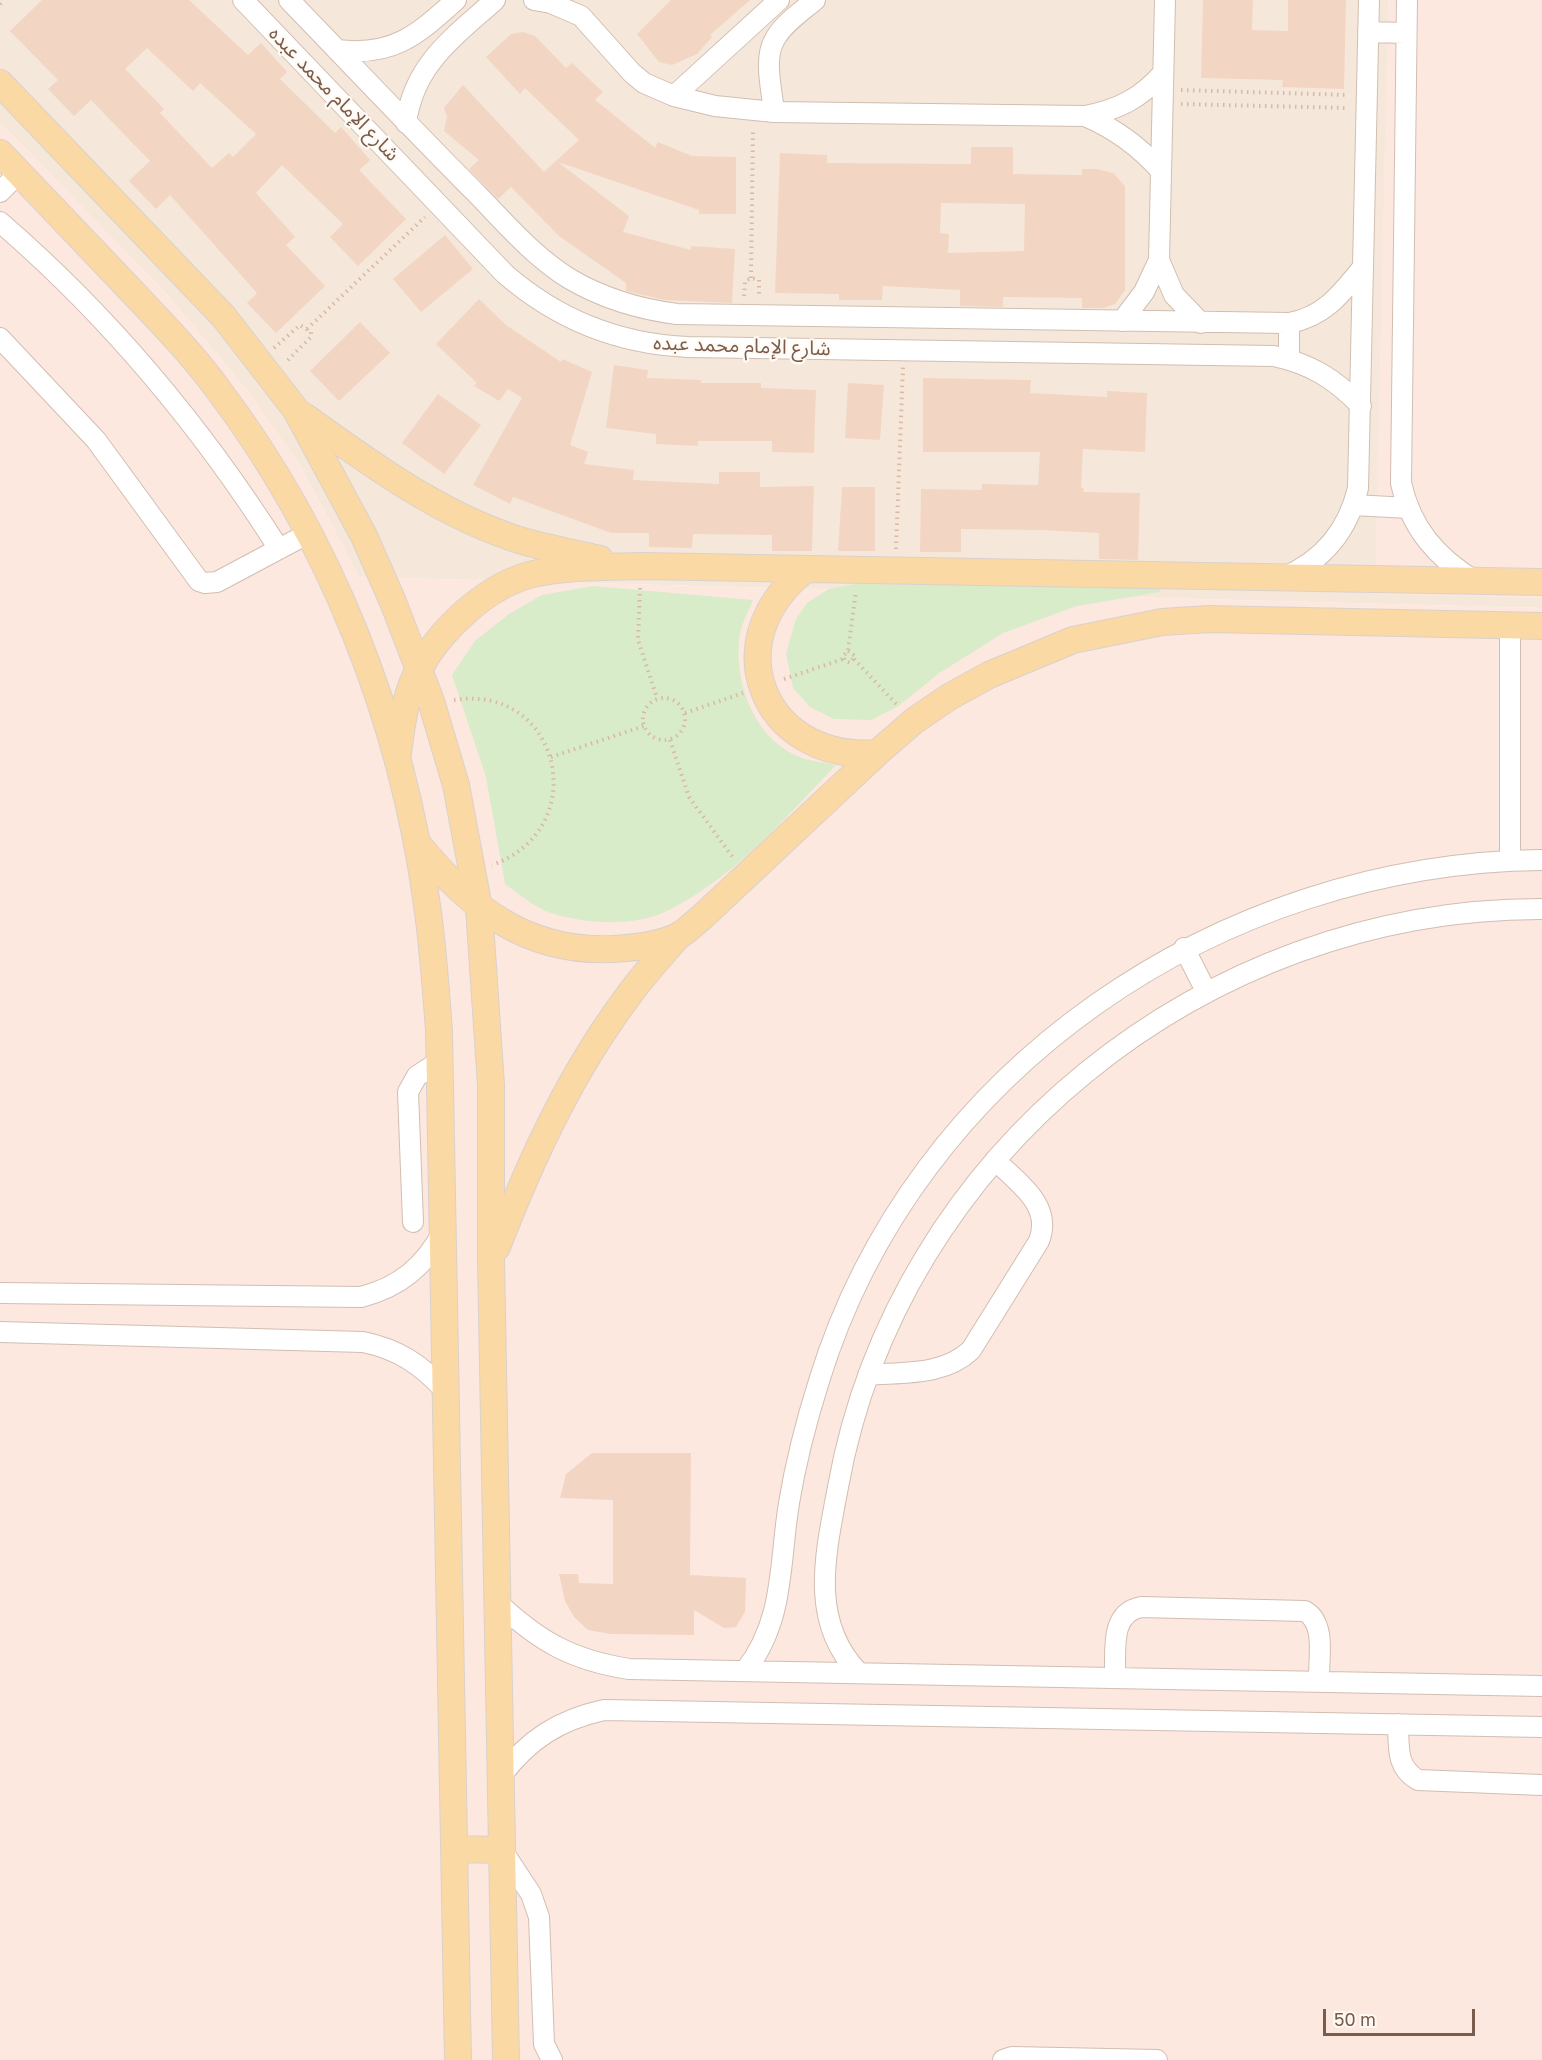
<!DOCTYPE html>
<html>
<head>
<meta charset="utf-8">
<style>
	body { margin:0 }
	#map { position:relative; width:1542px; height:2060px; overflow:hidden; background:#fdf6ec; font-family:"Golos Text",sans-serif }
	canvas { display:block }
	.scale { position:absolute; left:1323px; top:2009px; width:152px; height:27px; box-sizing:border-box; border:3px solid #7a5c4d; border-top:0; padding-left:8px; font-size:18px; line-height:21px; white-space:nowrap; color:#7a5c4d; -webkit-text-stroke:4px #fffaf3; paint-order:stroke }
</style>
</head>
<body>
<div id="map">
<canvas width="1542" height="2060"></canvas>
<div class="scale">50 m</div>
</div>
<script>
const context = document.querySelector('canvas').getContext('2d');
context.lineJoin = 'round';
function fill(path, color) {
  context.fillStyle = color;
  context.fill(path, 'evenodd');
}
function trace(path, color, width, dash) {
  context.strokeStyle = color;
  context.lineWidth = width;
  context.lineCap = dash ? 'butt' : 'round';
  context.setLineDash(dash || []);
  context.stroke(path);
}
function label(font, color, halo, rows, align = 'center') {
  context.font = font + ' "Golos Text","Noto Sans Arabic",sans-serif';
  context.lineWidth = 4.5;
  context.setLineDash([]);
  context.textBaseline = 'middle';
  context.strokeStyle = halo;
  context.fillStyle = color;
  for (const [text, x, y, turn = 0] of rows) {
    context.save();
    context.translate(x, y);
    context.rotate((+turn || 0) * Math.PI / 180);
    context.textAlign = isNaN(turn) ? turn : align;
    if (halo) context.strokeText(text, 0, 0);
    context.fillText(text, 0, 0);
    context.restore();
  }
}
fill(new Path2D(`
	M0 0H1542V608L359 577 302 469 250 394 169 297 0 122Z`), '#f5e8da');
fill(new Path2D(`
	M1388 0H1542V598L1375 594Z
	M0 122 169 297 250 394 302 469 359 577 1542 608V2060H0Z`), '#fde8e0');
fill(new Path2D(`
	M856 584 1160 587V592L1077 606 1003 633 938 674 897 707 871 720 834 719 810 707 793 688 786 653 796 619 807 603 829 589Z
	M593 586 753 600C748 612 740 627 739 640 735 683 753 735 795 755 807 761 823 762 836 765 785 818 734 878 667 911 635 927 585 924 551 913 535 908 518 893 505 884L486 777 452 675 475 641 509 614 542 595Z`), '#d8ecc9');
fill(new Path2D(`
	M42 0H189L248 55 261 43 287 72 280 79 335 133 341 127 370 160 359 170 406 219 358 266 330 237 343 224 282 165 256 193 295 237 286 245 325 286 276 333 247 303 257 293 170 195 156 209 129 181 150 161 91 100 74 116 48 89 58 80 10 31ZM147 48 193 91 200 83 256 134 233 157 229 153 212 168 160 113 164 109 125 69Z
	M671 0H750L710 35 712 37 697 54 672 65 659 62 637 34Z
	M1203 0H1253L1252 30 1288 31V0H1346L1344 89 1282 87 1283 80 1201 78Z
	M523 32 535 36 566 68 572 63 603 92 595 100 655 148 658 142 692 156 736 157V214H699V210L558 162 629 216 623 232 691 250V246L735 249 732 303 665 300 626 291V283L559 236 511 187 498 199 469 169 479 160 444 131 447 117 444 108 463 85 544 172 579 140 525 88 520 94 486 57 511 34Z
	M971 147H1013V174L1082 175V169H1097L1113 173 1125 186V290L1115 304 1104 308H1082V298L1003 297V307L960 306V290L883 286 882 300H839V294L775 293 780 153 827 155V163L971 164ZM941 203 1025 204 1024 251 948 253 949 234 940 233Z
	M445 235 473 269 421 312 393 279Z
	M479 299 506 325 561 362 562 359 592 372 570 445 588 452 584 464 634 470 633 480 719 484V472H760V487L814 486 812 551H772V535L693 534 692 548 649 547V533H611L513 497 510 504 473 485 522 398 508 389 499 401 474 386 477 383 436 344Z
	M360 322 390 353 339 401 310 371Z
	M614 365 648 370 647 378 701 380V383H761V388L816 390 814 453 772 452V441H698V446L656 444V434L606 428Z
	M923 378 1031 380 1030 393 1107 397V391L1147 393 1145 452 1083 449 1081 488H1084L1083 492 1140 493 1138 560 1099 559V533L1040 530 961 529V552H920L921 489 982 490V484L1038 485 1040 452H923Z
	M848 383 884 385 880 440 845 438Z
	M438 394 481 425 444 474 402 443Z
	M842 487H875V551H838Z
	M592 1453H691L690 1575 746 1578 745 1612 736 1627 724 1628 694 1610V1635L610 1634 588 1630 574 1617 565 1601 559 1574H578L579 1583 613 1584V1500L560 1498 566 1474Z`), '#f3d5c3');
const minor = new Path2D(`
	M243 0 505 274C558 320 618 344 688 347L1274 356C1311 364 1335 379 1361 406
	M289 0C351 64 413 130 476 193 505 223 534 257 570 279 604 299 638 309 677 314L1289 323C1324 317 1341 294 1363 267
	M534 0 551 3 581 16 632 73 644 83 674 96 715 106 774 112 1085 116C1118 110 1141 98 1163 73
	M1165 0 1159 260 1174 295 1201 323
	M1407 0 1401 483C1411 528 1436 557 1475 581
	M1368 32 1406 33
	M337 50C393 57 417 35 456 0
	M674 96 779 0
	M774 112C772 90 763 58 775 39 783 24 802 11 815 0
	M1085 116C1116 129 1139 146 1161 171
	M406 123C414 64 453 38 495 0
	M0 192 19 173
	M0 222C110 317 201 426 279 549
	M1122 321 1144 292 1159 260
	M1289 323V359
	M0 338 96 440 199 581 205 583 217 582 309 533
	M1354 505 1408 508
	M1284 577C1324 560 1348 530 1358 488L1369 0
	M1510 860V626
	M1184 948 1206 991
	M413 1222 408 1092 417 1076 440 1061
	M0 1293 361 1297C400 1287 425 1266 444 1230
	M0 1332 363 1342C398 1349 422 1365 446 1392
	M868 1375C902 1372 944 1376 971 1350L1039 1241C1053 1205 1018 1183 995 1160
	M498 1603C540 1642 572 1660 629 1669L1542 1686
	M745 1671C785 1620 779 1564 789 1503 796 1461 806 1422 819 1381 915 1068 1221 863 1542 860
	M859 1673C808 1621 826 1552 838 1487 898 1153 1205 908 1542 909
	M1115 1678C1116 1652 1109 1613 1141 1607L1305 1611C1327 1624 1318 1660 1319 1682
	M1398 1724C1399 1748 1396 1767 1418 1780L1542 1785
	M501 1776C529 1739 559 1720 604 1710L1542 1727
	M502 1850 531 1894 539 1917 544 2044 552 2060
	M1003 2060 1012 2057 1157 2060`);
const major = new Path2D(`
	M0 83 224 317 296 410 364 536 393 602 431 701 456 785 479 908 491 1085V1261L506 2060
	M0 153C41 196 82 239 123 282 155 316 189 350 217 388 330 537 402 720 427 905 433 947 436 989 439 1031L458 2060
	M304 416C372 465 439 514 519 540 546 548 573 553 600 559
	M805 570C714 641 763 762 877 753
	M398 753C402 725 405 693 419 669 441 629 487 585 533 574 568 566 605 567 642 566L1542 582
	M417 843C470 908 526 953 613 949 633 948 661 945 680 935 687 931 694 923 701 918L877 753 914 721 949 697 989 675 1073 640 1162 622 1209 619 1542 626
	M497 1247C532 1157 571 1072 629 995 644 974 662 955 679 935
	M455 1849 502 1850`);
trace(minor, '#d1beb0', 22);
trace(major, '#dad1cd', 28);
trace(new Path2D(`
	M0 4 4 0
	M1181 90 1348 95
	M1181 104 1348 108
	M751 278 753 129
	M744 296 745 281 751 278 759 280V296
	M307 329 425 217
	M274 348 300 325 311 332V337L286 362
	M896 549 903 367
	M640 588 638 640 657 698
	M848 651 855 656 850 663 845 661 843 656 848 651 856 591
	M854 659 899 707
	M784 679 843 659
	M643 719a21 21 0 1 1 42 0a21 21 0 1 1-42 0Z
	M454 700C561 683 594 829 492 865
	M685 713 743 693
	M670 740 689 797 734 859
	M551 757 644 726`), '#d9b8a5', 4, [1.5, 4.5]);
trace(minor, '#fff', 20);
trace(major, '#fbd9a5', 26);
label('20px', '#7a5c4d', '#fffaf3', [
	["شارع الإمام محمد عبده",334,94,46],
	["شارع الإمام محمد عبده",742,346,2]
]);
</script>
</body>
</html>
